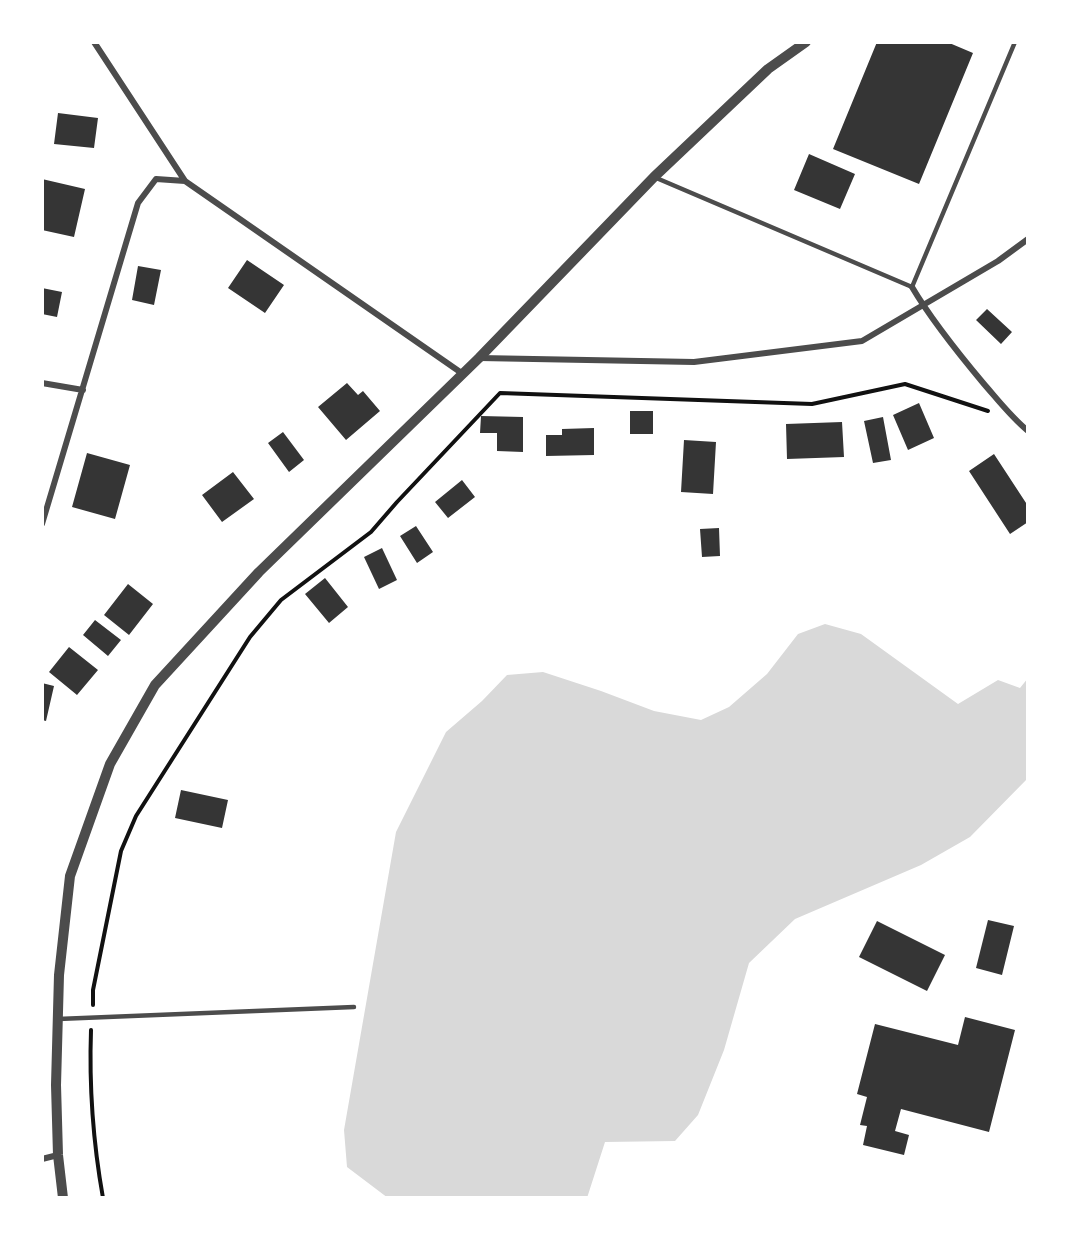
<!DOCTYPE html>
<html>
<head>
<meta charset="utf-8">
<style>
	body { margin:0 }
	#map { position:relative; width:1070px; height:1240px; overflow:hidden; background:#fff; font-family:"Times New Roman",serif }
	canvas { display:block }
	.frame { position:absolute; inset:0; border:44px solid #fff; pointer-events:none }
</style>
</head>
<body>
<div id="map">
<canvas width="1070" height="1240"></canvas>
<div class="frame"></div>
</div>
<script>
const context = document.querySelector('canvas').getContext('2d');
context.lineJoin = 'round';
function fill(path, color) {
  context.fillStyle = color;
  context.fill(path, 'evenodd');
}
function trace(path, color, width, dash) {
  context.strokeStyle = color;
  context.lineWidth = width;
  context.lineCap = dash ? 'butt' : 'round';
  context.setLineDash(dash || []);
  context.stroke(path);
}
fill(new Path2D(`
	M825 624 861 634 958 704 998 680 1020 688 1028 678V778L970 837 921 865 795 919 749 963 724 1050 698 1115 675 1141 605 1142 587 1198H388L347 1167 344 1130 396 832 446 732 482 701 507 675 543 672 601 691 654 711 701 720 729 707 767 674 798 634Z`), '#d9d9d9');
fill(new Path2D(`
	M877 42H947L973 53 919 184 833 149Z
	M58 113 98 118 94 148 54 144Z
	M809 154 855 174 840 209 794 190Z
	M42 179 85 189 74 237 42 230Z
	M247 260 284 285 265 313 228 288Z
	M138 266 161 270 154 305 132 300Z
	M42 288 62 292 57 317 42 314Z
	M987 309 1012 332 1001 344 976 320Z
	M347 383 358 395 363 391 380 411 346 440 318 407Z
	M919 403 934 438 908 450 893 415Z
	M630 411H653V434H630Z
	M481 416 523 417V452L497 451V433H480Z
	M883 417 891 460 873 463 864 421Z
	M842 422 844 457 787 459 786 424Z
	M594 428V455L546 456V435H562V429Z
	M283 432 304 460 289 472 268 443Z
	M684 440 716 442 713 494 681 492Z
	M87 453 130 465 115 519 72 507Z
	M994 454 1028 506V522L1010 534 969 471Z
	M233 472 254 499 222 522 202 495Z
	M462 480 475 497 448 518 435 502Z
	M416 526 433 552 417 563 400 536Z
	M719 528 720 556 702 557 700 529Z
	M382 548 397 580 379 589 364 557Z
	M325 578 348 607 329 623 305 594Z
	M128 584 153 604 129 635 104 615Z
	M95 620 121 640 108 656 83 635Z
	M69 647 98 670 77 695 49 672Z
	M42 683 54 686 46 721 42 720Z
	M181 790 228 800 222 828 175 818Z
	M988 920 1014 926 1002 975 976 968Z
	M877 921 945 955 927 991 859 957Z
	M965 1017 1015 1030 989 1132 901 1109 895 1131 909 1135 904 1155 863 1145 867 1126 860 1125 867 1097 857 1094 875 1024 958 1045Z`), '#353535');
trace(new Path2D(`
	M93 1005V990L121 851 136 816 250 637 281 600 371 532 397 502 500 393 812 404 905 384 988 411
	M91 1030C89 1087 93 1142 103 1198`), '#111', 4);
trace(new Path2D(`
	M654 177 912 287 1015 42
	M58 1019 354 1007`), '#4c4c4c', 4.5);
trace(new Path2D(`
	M94 42 185 181 463 374
	M912 287C932 321 958 353 984 384 998 400 1011 417 1028 431
	M480 358 694 362 862 341 998 261 1028 239
	M42 383 83 390
	M42 524 138 203 156 179 185 181
	M42 1159 58 1155`), '#4c4c4c', 6);
trace(new Path2D(`
	M63 1198 58 1155 56 1085 59 975 70 876 110 764 155 685 259 572 479 358 654 177 768 69 806 42`), '#4c4c4c', 10);
</script>
</body>
</html>
